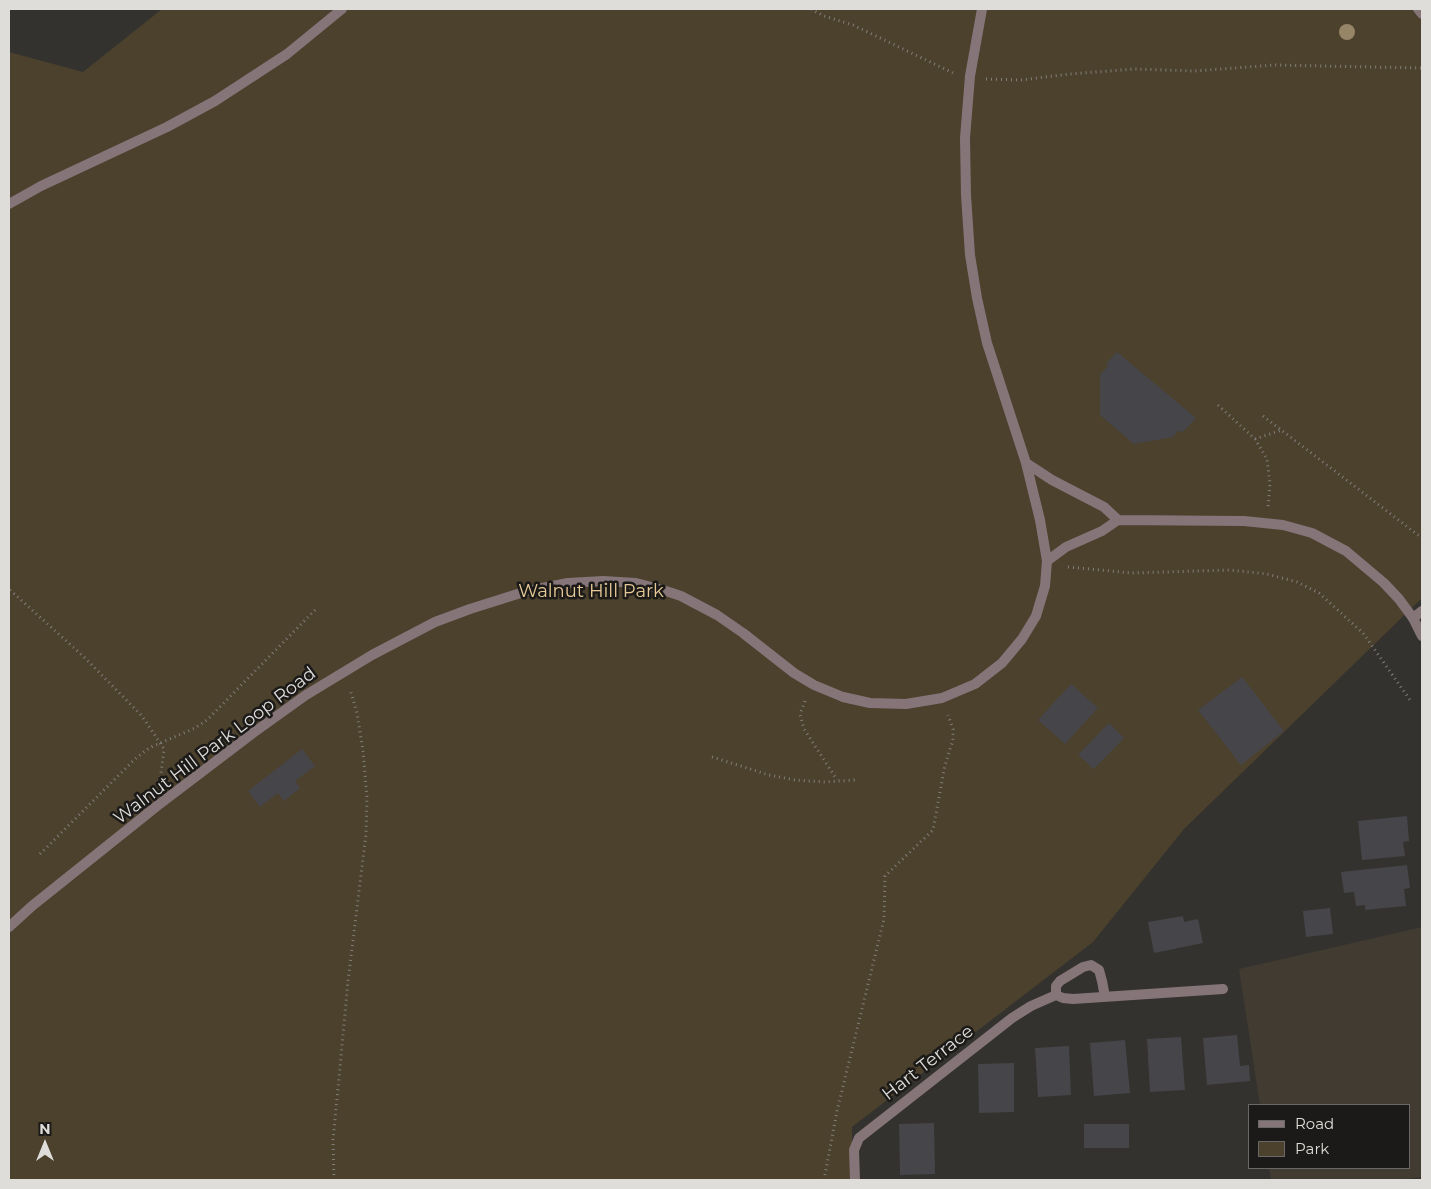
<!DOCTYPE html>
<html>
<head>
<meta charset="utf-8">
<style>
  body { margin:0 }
  #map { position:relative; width:1431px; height:1189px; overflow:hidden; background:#34322e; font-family:Montserrat,sans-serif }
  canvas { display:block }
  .frame { position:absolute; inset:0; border:10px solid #deddda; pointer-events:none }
  .legend { position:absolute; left:1248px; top:1104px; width:162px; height:65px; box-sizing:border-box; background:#1b1a18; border:1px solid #696866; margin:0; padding:6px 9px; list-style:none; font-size:15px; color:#deddda }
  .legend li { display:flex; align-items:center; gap:10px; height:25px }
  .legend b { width:25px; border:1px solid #696866 }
  .north { position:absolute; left:20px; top:1119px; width:50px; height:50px; -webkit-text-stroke:4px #1b1a18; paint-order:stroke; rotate:0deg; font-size:14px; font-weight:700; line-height:20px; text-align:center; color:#deddda }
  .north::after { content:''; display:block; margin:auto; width:18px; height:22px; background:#deddda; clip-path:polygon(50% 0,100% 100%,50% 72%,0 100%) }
</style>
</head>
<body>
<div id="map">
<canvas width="1431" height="1189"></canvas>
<div class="frame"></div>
<ul class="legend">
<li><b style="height:6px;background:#857579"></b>Road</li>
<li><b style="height:14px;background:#4b412d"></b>Park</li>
</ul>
<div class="north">N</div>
</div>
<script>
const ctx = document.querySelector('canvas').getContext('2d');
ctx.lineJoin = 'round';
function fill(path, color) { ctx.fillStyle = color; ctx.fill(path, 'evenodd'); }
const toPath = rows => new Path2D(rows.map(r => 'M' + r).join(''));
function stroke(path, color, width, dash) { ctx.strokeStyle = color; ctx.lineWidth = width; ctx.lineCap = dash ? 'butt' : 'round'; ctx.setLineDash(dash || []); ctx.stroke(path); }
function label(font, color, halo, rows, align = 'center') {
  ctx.font = font + ' Montserrat,sans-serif'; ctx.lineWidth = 5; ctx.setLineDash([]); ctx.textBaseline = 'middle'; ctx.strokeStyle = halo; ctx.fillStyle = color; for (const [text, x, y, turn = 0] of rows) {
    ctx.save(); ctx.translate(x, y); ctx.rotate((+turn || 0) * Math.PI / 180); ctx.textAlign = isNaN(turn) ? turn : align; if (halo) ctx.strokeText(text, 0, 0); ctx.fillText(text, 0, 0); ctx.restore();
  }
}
fill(toPath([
  [1422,927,1422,1177,1399,1180,1271,1180,1269,1168,1410,1168,1410,1105,1260,1105,1239,969]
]), '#413b32');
fill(toPath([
  [162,9,1422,9,1422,598,1184,829,1093,942,852,1127,852,1180,9,1180,9,52,83,72]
]), '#4b412d');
fill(toPath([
  [1117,352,1196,418,1183,432,1178,431,1173,437,1134,444,1100,415,1100,375,1108,366,1106,364],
  [1242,677,1284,731,1241,765,1198,710],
  [1071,684,1098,708,1065,744,1038,720],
  [1109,723,1124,738,1094,769,1078,755],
  [302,749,315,766,295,781,300,788,284,801,278,793,260,807,248,791],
  [1407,816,1409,841,1403,842,1405,856,1362,860,1358,821],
  [1407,865,1410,888,1404,889,1406,906,1365,910,1365,905,1356,906,1354,892,1344,893,1341,872],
  [1330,908,1333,934,1306,937,1303,911],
  [1183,916,1184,922,1198,919,1203,943,1154,953,1148,922],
  [1237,1035,1240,1066,1249,1065,1250,1081,1207,1085,1203,1038],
  [1181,1037,1185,1090,1150,1092,1147,1039],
  [1125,1040,1130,1093,1094,1096,1090,1043],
  [1069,1046,1071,1095,1038,1097,1035,1048],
  [1014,1063,1014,1112,979,1113,978,1064],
  [934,1123,935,1174,900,1175,899,1124],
  [1084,1124,1129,1124,1129,1148,1084,1148]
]), '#46454a');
stroke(toPath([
  [811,9,824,16,853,25,953,73],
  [986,79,1021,80,1070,74,1135,69,1194,71,1275,65,1422,68],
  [1218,405,1255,439,1267,459,1270,484,1268,508],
  [1263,416,1422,538],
  [1255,439,1282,430],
  [1068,567,1132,573,1230,570,1267,574,1297,582,1319,593,1363,633,1410,700],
  [10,590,84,657,142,716,164,749,160,781],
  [805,701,800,714,804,729,837,780],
  [712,757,769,775,795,780,825,782,855,780],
  [40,854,135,759,149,748,195,728,207,720,317,608],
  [334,1180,333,1140,339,1078,348,981,366,834,367,798,363,751,357,713,350,689],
  [824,1180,837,1111,884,919,885,876,933,830,945,765,953,740,953,729,948,715]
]), '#807f7b', 3, [1, 4]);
stroke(toPath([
  [9,204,41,186,167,127,215,101,287,54,342,9],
  [1026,463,1052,480,1104,507,1118,520],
  [1047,561,1066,547,1102,531,1118,520,1244,521,1283,525,1312,533,1346,551,1384,583,1399,599,1413,618],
  [9,927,32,906,157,806,253,733,306,695,372,655,435,622,470,609,527,591,568,583,603,581,636,583,663,590,681,596,717,615,743,633,794,673,814,685,843,697,870,703,906,704,942,698,975,684,1002,663,1022,639,1036,616,1045,586,1047,561,1040,520,1026,463,987,343,977,298,970,255,966,195,965,138,970,76,982,9]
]), '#857579', 10);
stroke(toPath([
  [1418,9,1422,14],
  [1422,611,1413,618,1422,636],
  [1056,995,1056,986,1060,981,1083,967,1091,965,1099,970,1102,981,1105,997],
  [855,1180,854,1150,859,1138,1012,1018,1031,1006,1056,995,1063,998,1073,999,1223,989]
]), '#857579', 10);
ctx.fillStyle = '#968567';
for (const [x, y] of [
  [1347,32]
]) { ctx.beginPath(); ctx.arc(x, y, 8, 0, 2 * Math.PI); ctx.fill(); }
label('18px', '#e6c996', '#1b1a18', [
  ["Walnut Hill Park",591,592]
]);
label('18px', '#deddda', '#1b1a18', [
  ["Walnut Hill Park Loop Road",215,746,-37],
  ["Hart Terrace",928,1063,-38]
]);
</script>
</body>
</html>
